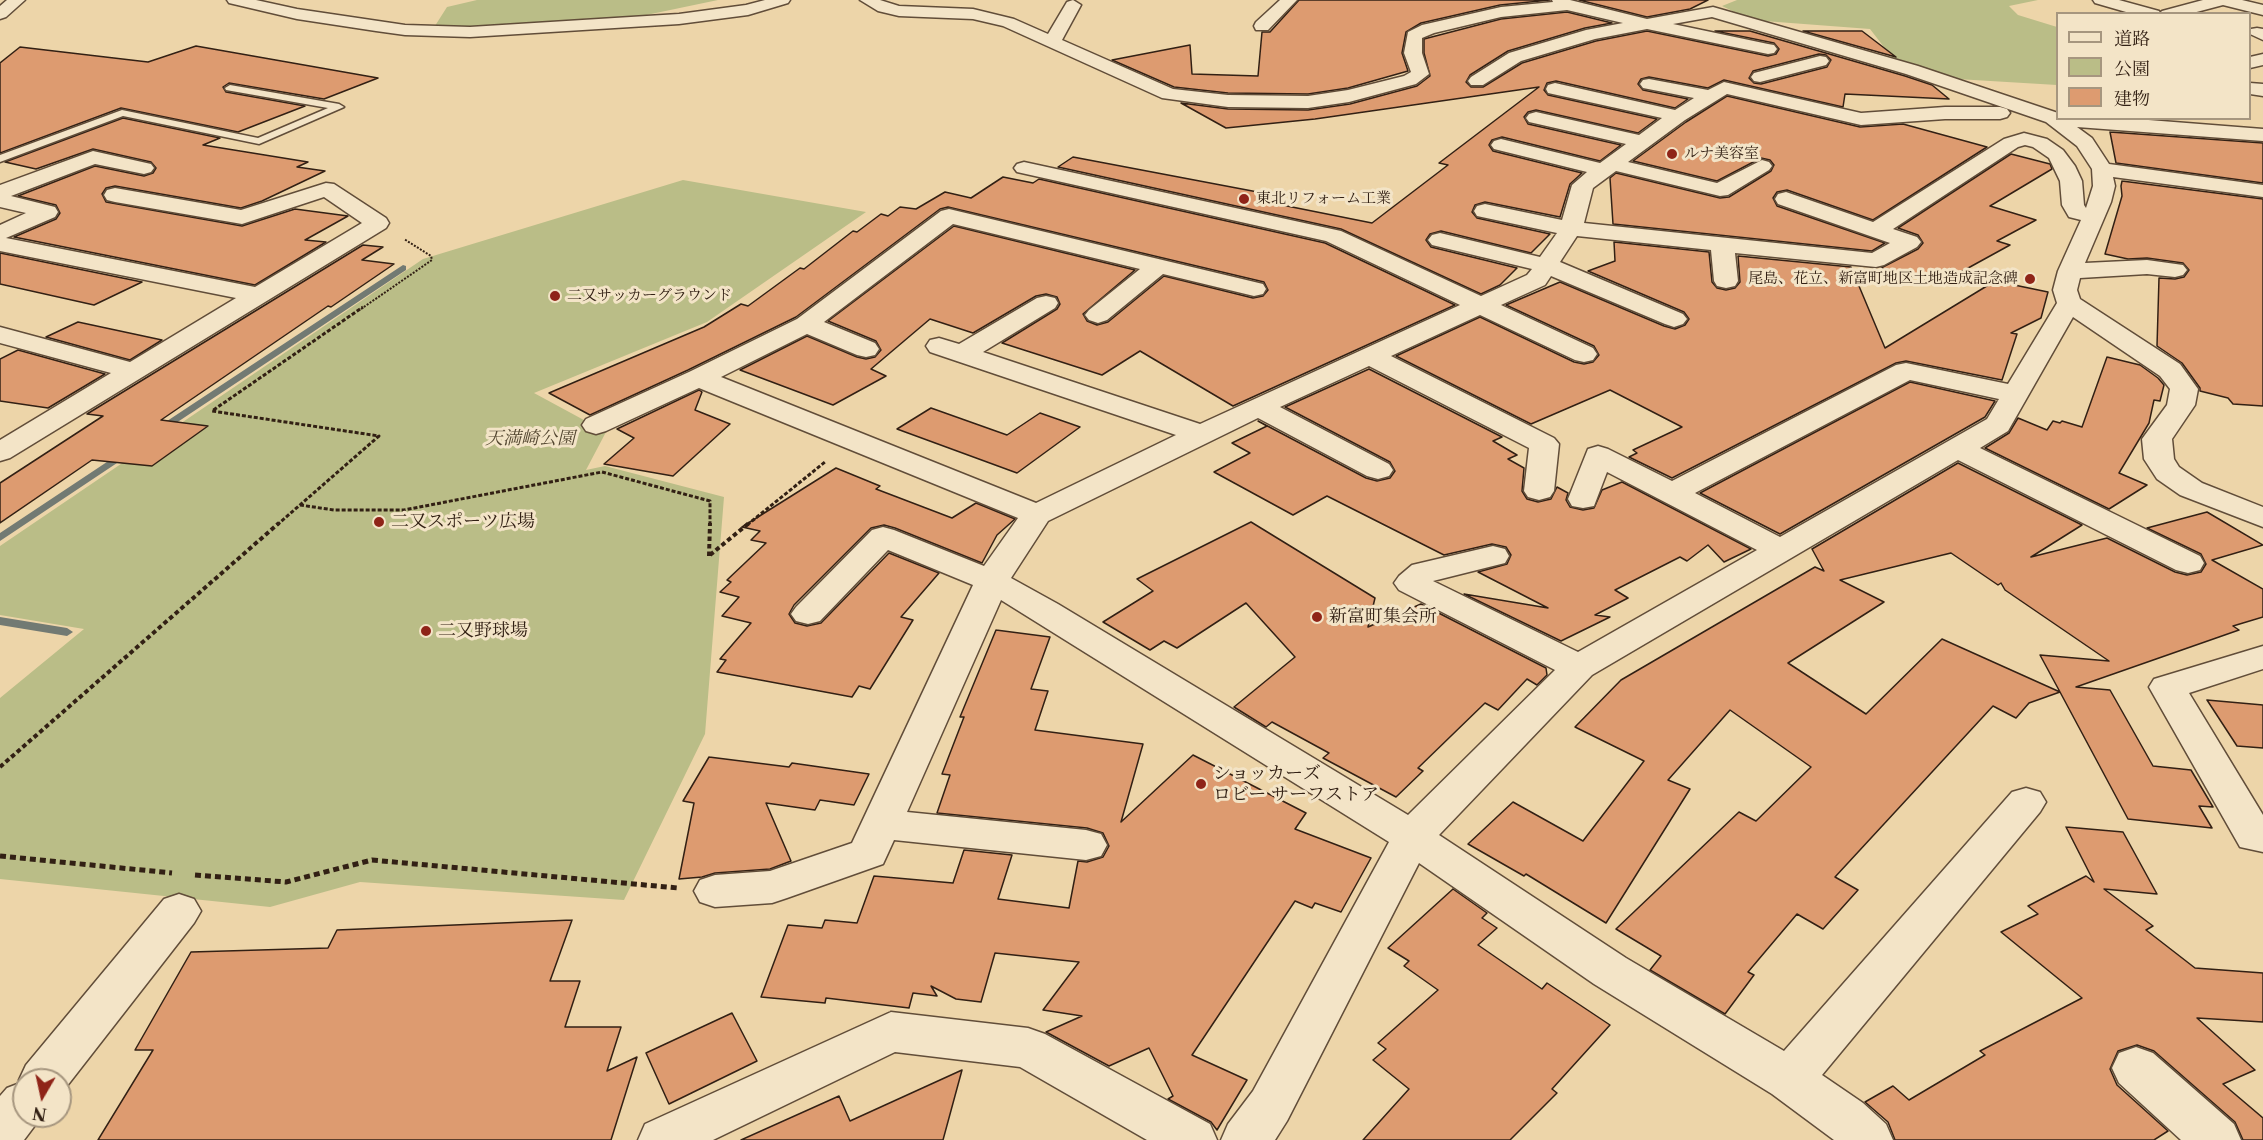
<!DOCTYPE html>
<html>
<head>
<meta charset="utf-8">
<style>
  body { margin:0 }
  #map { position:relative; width:2263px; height:1140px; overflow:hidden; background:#edd5a9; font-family:"Libre Caslon Text","Noto Serif JP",serif }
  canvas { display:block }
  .legend { position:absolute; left:2056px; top:12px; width:195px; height:108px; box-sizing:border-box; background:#f3e4c7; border:2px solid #a6967f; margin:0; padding:8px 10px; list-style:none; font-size:18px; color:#322014 }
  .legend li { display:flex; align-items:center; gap:12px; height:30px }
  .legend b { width:30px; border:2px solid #a6967f }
  .north { position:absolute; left:12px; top:1068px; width:60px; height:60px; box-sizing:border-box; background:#f3e4c7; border:2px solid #a6967f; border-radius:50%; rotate:189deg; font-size:16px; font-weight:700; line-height:24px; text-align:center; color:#322014 }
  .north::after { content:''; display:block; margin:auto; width:21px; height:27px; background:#8f2418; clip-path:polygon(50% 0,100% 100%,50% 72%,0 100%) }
</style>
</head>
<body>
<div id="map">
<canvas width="2263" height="1140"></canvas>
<ul class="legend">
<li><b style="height:8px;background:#f3e4c7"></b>道路</li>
<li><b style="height:16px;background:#babd87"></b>公園</li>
<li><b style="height:16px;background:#dd9b70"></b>建物</li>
</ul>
<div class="north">N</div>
</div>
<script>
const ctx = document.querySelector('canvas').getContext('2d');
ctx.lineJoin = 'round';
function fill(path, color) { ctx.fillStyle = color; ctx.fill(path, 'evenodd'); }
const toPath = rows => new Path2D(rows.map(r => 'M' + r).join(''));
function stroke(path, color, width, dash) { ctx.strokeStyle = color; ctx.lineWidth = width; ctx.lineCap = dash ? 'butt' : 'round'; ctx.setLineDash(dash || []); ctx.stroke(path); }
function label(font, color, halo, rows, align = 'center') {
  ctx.font = font + ' "Libre Caslon Text","Noto Serif JP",serif'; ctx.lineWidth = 6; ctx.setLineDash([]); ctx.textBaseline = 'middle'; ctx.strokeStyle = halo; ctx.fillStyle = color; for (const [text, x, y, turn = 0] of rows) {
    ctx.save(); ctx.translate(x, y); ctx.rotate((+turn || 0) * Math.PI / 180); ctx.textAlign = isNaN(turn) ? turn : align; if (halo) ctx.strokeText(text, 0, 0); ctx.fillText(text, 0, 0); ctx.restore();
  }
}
fill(toPath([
  [477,0,718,0,632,18,548,26,433,29,447,7],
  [1737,0,2038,0,2009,6,2018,15,2057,27,2057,85,1957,79,1894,60,1870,29,1751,20,1722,6],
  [683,180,866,212,707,322,534,393,606,432,586,470,605,466,724,497,705,734,624,900,360,882,270,907,0,879,0,698,84,629,0,615,0,546,423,259]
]), '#babd87');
fill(toPath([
  [403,265,406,266,406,270,164,431,156,431,155,429,403,265],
  [125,450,129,451,130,453,129,455,0,541,0,533,125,450],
  [0,617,67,628,73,632,67,636,0,625,0,617]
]), '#727a73');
const building = toPath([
  [1299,0,1550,0,1500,5,1421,23,1406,32,1402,53,1408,71,1348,88,1308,94,1228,93,1174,87,1112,60,1190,45,1192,74,1258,76,1262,32,1270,32,1299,0],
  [1579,0,1708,0,1690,9,1647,17,1579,0],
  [1567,12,1612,23,1585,28,1508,51,1470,75,1466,82,1471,87,1483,87,1522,63,1596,41,1647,31,1768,56,1776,54,1779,49,1774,43,1715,31,1750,31,1905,76,1932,85,1949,99,1845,94,1843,107,1724,80,1708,88,1649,77,1641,79,1638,84,1643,90,1688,99,1675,108,1556,81,1547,83,1544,90,1548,95,1657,119,1638,133,1536,110,1528,112,1524,117,1528,124,1621,145,1600,161,1502,137,1492,140,1489,145,1493,151,1582,173,1570,184,1560,217,1485,202,1475,205,1472,212,1477,218,1550,234,1531,253,1441,231,1430,234,1426,240,1431,247,1517,268,1500,285,1481,294,1341,229,1058,167,1073,157,1284,197,1277,204,1372,223,1448,165,1439,163,1539,87,1315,119,1226,128,1181,103,1228,109,1308,110,1350,104,1417,86,1430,76,1424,53,1424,39,1501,19,1567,12],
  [1819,54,1826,55,1831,60,1827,67,1761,84,1754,83,1749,78,1753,71,1819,54],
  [1803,31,1862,31,1896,57,1803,31],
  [196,46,378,78,324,99,229,83,223,87,226,92,305,106,238,132,121,108,0,153,0,63,20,47,148,62,196,46],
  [1727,96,1860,127,1903,124,1987,147,1873,220,1787,190,1777,192,1773,198,1777,206,1885,243,1872,251,1613,224,1610,178,1616,173,1720,198,1729,197,1771,171,1774,165,1770,160,1761,158,1717,181,1633,161,1686,122,1727,96],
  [123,118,220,138,203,145,308,162,297,167,325,171,262,201,241,208,115,186,106,188,102,194,106,202,242,226,295,209,348,216,305,240,326,242,255,285,14,237,56,219,60,213,56,205,18,196,95,166,144,176,153,173,156,168,151,162,93,149,36,169,5,162,123,118],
  [2110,132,2263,143,2263,183,2116,163,2110,132],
  [2011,154,2050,164,2052,169,1990,206,2036,220,1997,241,2010,245,1939,284,1881,268,1918,249,1923,243,1918,235,1898,228,2011,154],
  [1003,177,1033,183,1039,179,1325,243,1455,305,1233,406,1140,351,1102,375,1002,343,1057,309,1060,304,1057,297,1046,294,1036,296,973,333,930,319,871,369,886,376,833,405,740,370,807,336,857,357,866,359,875,357,881,350,876,341,828,321,954,226,1135,270,1083,314,1087,321,1097,325,1108,322,1164,276,1253,298,1263,296,1268,290,1264,282,948,207,940,209,796,317,688,370,590,415,549,393,704,327,741,304,748,306,800,268,804,269,853,231,857,232,881,214,888,216,900,207,916,209,945,192,971,198,1003,177],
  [2122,181,2263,199,2263,406,2233,404,2228,398,2200,391,2200,388,2182,363,2157,346,2159,278,2175,279,2184,277,2189,270,2183,263,2147,258,2128,259,2105,254,2122,196,2121,186,2122,181],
  [1614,242,1709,252,1712,282,1717,288,1726,290,1735,288,1740,282,1738,256,1851,267,1885,348,1995,281,2048,292,2041,318,2011,333,2017,334,2002,380,1906,361,1896,363,1672,478,1629,457,1637,453,1633,450,1682,427,1610,390,1531,424,1396,356,1480,317,1574,362,1584,364,1593,362,1599,355,1594,346,1506,305,1560,282,1664,326,1675,329,1685,325,1689,319,1684,312,1588,271,1615,261,1614,242],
  [363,245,383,247,362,260,394,264,331,307,328,306,161,420,208,426,152,466,92,460,0,523,0,483,103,416,87,414,363,245],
  [0,253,142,282,94,305,0,284,0,253],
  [78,322,162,340,130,360,46,337,78,322],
  [18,350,105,374,48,408,0,401,0,359,18,350],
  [2107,357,2140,365,2158,378,2164,385,2160,401,2154,400,2149,423,2119,473,2147,485,2109,509,1985,448,2009,433,2018,418,2047,430,2053,421,2060,423,2062,421,2082,427,2107,357],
  [1369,369,1502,437,1493,441,1517,455,1508,459,1524,468,1522,491,1527,499,1538,502,1551,499,1557,487,1568,493,1566,500,1570,507,1583,510,1594,508,1602,490,1622,482,1751,549,1724,562,1708,545,1687,561,1680,557,1615,590,1628,598,1595,615,1610,617,1561,641,1464,594,1548,608,1478,572,1507,564,1511,555,1506,547,1492,544,1444,555,1327,496,1293,515,1214,472,1250,453,1232,443,1267,426,1258,421,1366,478,1377,481,1390,478,1395,471,1390,462,1285,407,1369,369],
  [1910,382,1995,401,1985,417,1780,534,1700,493,1910,382],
  [699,390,702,392,695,410,730,424,673,476,604,464,634,438,617,429,699,390],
  [931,408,1007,435,1040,413,1080,427,1017,473,897,429,931,408],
  [1958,463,2082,525,2031,557,2107,538,2175,572,2187,575,2201,572,2206,564,2201,554,2147,528,2207,512,2263,545,2212,560,2263,589,2263,617,2233,626,2239,630,2076,687,2110,690,2153,766,2191,770,2213,807,2199,806,2212,828,2128,819,2060,692,2029,703,2016,718,1993,706,1835,877,1858,890,1823,929,1797,914,1748,972,1754,975,1725,1014,1650,970,1661,956,1616,929,1739,812,1756,821,1811,767,1730,710,1668,780,1690,789,1606,923,1526,874,1524,876,1468,844,1513,802,1583,841,1644,761,1575,727,1621,680,1815,567,1824,571,1812,549,1958,463],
  [1951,553,1998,585,2001,583,2005,590,2109,661,2040,655,2060,692,1942,639,1866,714,1788,663,1884,602,1840,580,1951,553],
  [836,468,880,486,876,489,952,518,976,503,1015,519,997,535,982,563,895,528,884,525,871,528,794,605,789,614,795,623,807,626,821,623,889,553,939,573,901,617,913,620,870,689,859,686,852,697,717,672,726,660,720,659,751,623,722,616,739,597,720,592,731,582,727,580,766,543,751,540,760,531,742,527,836,468],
  [1251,522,1375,598,1368,627,1421,604,1546,668,1547,675,1537,685,1527,679,1498,710,1485,703,1418,768,1423,771,1396,797,1323,758,1329,753,1272,722,1266,727,1234,707,1295,657,1246,603,1177,648,1164,641,1150,650,1103,622,1153,591,1137,579,1251,522],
  [996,630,1050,637,1031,689,1048,691,1035,730,1143,744,1121,822,1193,755,1306,813,1295,829,1371,858,1341,912,1315,903,1312,908,1295,901,1192,1055,1247,1080,1217,1130,1211,1122,1168,1099,1173,1096,1149,1048,1109,1066,1046,1032,1082,1016,1043,1010,1079,962,995,953,981,1002,956,999,931,986,937,996,913,993,909,1008,826,998,825,1003,761,997,788,925,822,928,825,920,857,923,874,876,953,883,964,850,1012,855,998,899,1069,908,1078,861,1087,862,1103,857,1109,846,1103,833,1087,828,937,813,950,775,942,774,964,717,960,717,996,630],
  [2207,700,2263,705,2263,748,2237,746,2207,700],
  [709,757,789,767,792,763,869,774,854,805,820,800,815,810,766,803,791,861,770,869,715,873,702,877,679,879,694,803,683,801,709,757],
  [2066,827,2123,832,2157,894,2104,889,2153,926,2146,930,2195,968,2263,973,2263,1022,2197,1018,2255,1070,2223,1084,2263,1118,2263,1140,2243,1140,2235,1122,2154,1051,2137,1045,2118,1051,2110,1069,2117,1085,2168,1131,2154,1140,1895,1140,1888,1122,1865,1102,1893,1086,1909,1100,1985,1055,1980,1051,2082,998,2001,932,2038,914,2028,906,2086,876,2094,882,2066,827],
  [1453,889,1487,913,1482,918,1497,928,1478,945,1542,989,1547,983,1610,1025,1552,1089,1557,1093,1510,1140,1363,1140,1409,1089,1373,1060,1386,1049,1378,1043,1438,990,1404,966,1409,961,1388,948,1453,889],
  [572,920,550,981,580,981,565,1027,621,1027,607,1071,637,1057,611,1140,98,1140,153,1050,135,1050,191,952,328,948,337,930,572,920],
  [732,1013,757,1061,669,1104,646,1053,732,1013],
  [962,1070,943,1140,741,1140,839,1096,850,1121,962,1070]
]);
fill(building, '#dd9b70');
stroke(building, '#322014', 1.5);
const lane = toPath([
  [230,85,339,104,344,107,259,144,123,116,0,162,0,155,122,110,258,138,328,108,226,90,225,88,230,85]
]);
const street = toPath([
  [7,0,25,0,6,17,0,19,0,6,7,0],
  [227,0,256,0,297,9,405,25,470,27,679,14,746,5,765,0,790,0,788,3,748,15,679,24,470,37,405,35,376,31,297,19,229,3,227,0],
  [860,0,880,0,899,6,973,9,1014,19,1048,34,1067,2,1073,0,1081,5,1062,40,1173,89,1228,95,1308,96,1348,90,1404,76,1411,72,1404,53,1408,32,1422,25,1501,7,1553,2,1552,0,1570,0,1647,19,1713,7,1918,66,2058,113,2058,118,2123,118,2263,129,2263,141,2077,127,2092,138,2109,164,2263,185,2263,197,2113,177,2115,186,2111,202,2085,263,2147,260,2183,265,2187,270,2183,275,2175,277,2147,274,2080,278,2077,290,2080,299,2180,364,2198,389,2195,405,2172,439,2174,459,2179,467,2202,483,2263,507,2263,527,2180,495,2157,479,2144,459,2142,439,2167,405,2170,389,2160,376,2073,317,2008,431,1980,448,2200,556,2204,563,2200,570,2188,573,2176,570,1958,460,1592,675,1439,835,1626,958,1784,1051,2012,792,2026,788,2040,792,2046,802,2040,812,1822,1075,1863,1103,1886,1124,1893,1140,1834,1140,1772,1094,1594,984,1419,863,1287,1121,1275,1140,1221,1140,1228,1124,1253,1091,1389,842,1001,600,907,812,1086,830,1101,834,1107,845,1101,856,1086,860,894,840,883,864,787,898,772,903,715,907,700,902,694,891,700,880,715,875,770,871,852,843,973,585,888,550,820,621,808,624,796,621,791,614,796,607,872,530,883,527,894,530,984,566,1018,518,699,388,606,431,596,434,586,431,582,425,586,419,689,372,797,319,941,211,949,209,1263,284,1266,289,1263,294,1254,296,1163,274,1107,320,1098,323,1089,320,1085,315,1089,310,1140,269,953,224,824,322,875,343,879,349,875,355,866,357,857,355,807,334,721,377,1036,503,1176,435,930,352,926,346,930,340,939,338,959,344,1037,298,1046,296,1055,298,1058,303,1055,308,983,352,1200,424,1460,305,1326,241,1017,172,1014,168,1017,164,1024,162,1341,231,1481,296,1527,275,1532,269,1432,245,1428,240,1432,235,1440,233,1540,257,1557,233,1477,216,1474,211,1477,206,1485,204,1562,220,1572,185,1587,172,1494,149,1491,145,1494,141,1501,139,1600,163,1626,144,1529,122,1526,118,1529,114,1536,112,1639,135,1662,118,1548,93,1546,89,1548,85,1555,83,1675,110,1694,98,1643,88,1640,84,1643,80,1649,79,1708,90,1724,82,1861,113,1945,107,2000,107,2007,109,2010,113,2007,117,2000,119,1945,119,1861,125,1727,94,1685,120,1628,162,1717,183,1762,160,1769,162,1772,166,1769,170,1728,195,1720,196,1616,171,1593,188,1584,223,1872,253,1890,243,1778,204,1775,199,1778,194,1786,192,1873,222,2004,139,2024,133,2047,139,2063,150,2075,166,2082,181,2084,205,2086,208,2093,186,2092,169,2077,146,2046,122,1906,74,1712,17,1673,24,1768,44,1774,45,1777,49,1774,53,1768,54,1647,29,1595,39,1521,61,1483,85,1471,85,1468,81,1471,77,1509,53,1586,30,1623,23,1567,10,1501,17,1434,33,1422,38,1422,53,1429,74,1416,84,1349,102,1308,108,1228,107,1162,98,1003,26,973,19,899,16,878,11,860,0],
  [2025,145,2033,147,2049,158,2060,181,2062,205,2069,217,2081,220,2058,271,2053,290,2057,303,2008,384,1906,363,1896,365,1672,481,1608,449,1598,446,1588,449,1568,499,1572,506,1583,508,1594,506,1607,472,1757,550,1578,652,1433,581,1505,563,1509,556,1505,549,1493,546,1412,565,1399,576,1394,583,1399,590,1555,670,1408,815,1058,604,1011,578,1048,521,1258,418,1367,476,1378,479,1389,476,1393,470,1389,464,1280,407,1369,366,1529,448,1524,491,1528,497,1539,500,1550,497,1554,491,1559,444,1554,438,1391,356,1480,315,1575,360,1584,362,1593,360,1597,354,1593,348,1501,305,1545,285,1551,276,1665,324,1674,327,1683,324,1687,319,1683,314,1560,262,1577,236,1711,250,1714,281,1717,286,1726,288,1735,286,1738,281,1735,253,1876,267,1884,265,1917,247,1921,242,1917,237,1893,229,2018,147,2025,145],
  [1910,380,1999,399,1987,419,1780,537,1695,493,1910,380],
  [1280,0,1297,0,1268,30,1256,30,1254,26,1256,22,1280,0],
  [2093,0,2119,0,2159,11,2160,13,2162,11,2203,0,2242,0,2263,5,2263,15,2223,5,2189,14,2133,14,2095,3,2093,0],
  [2257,28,2263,29,2263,40,2250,34,2251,29,2257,28],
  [2263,54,2263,65,2250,68,2250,57,2263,54],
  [1820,56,1826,57,1829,61,1826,65,1760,82,1754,81,1751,77,1754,73,1820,56],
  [2250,83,2263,84,2263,96,2250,94,2250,83],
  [93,151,151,164,154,168,151,172,144,174,95,164,11,196,55,207,58,212,55,217,6,238,255,287,362,223,324,197,242,224,115,202,107,200,104,195,107,190,115,188,241,210,326,183,334,184,386,218,389,223,386,228,10,458,0,461,0,440,111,373,0,343,0,327,130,362,236,298,0,251,0,225,26,213,0,207,0,185,93,151],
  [2263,646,2263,669,2189,693,2263,815,2263,852,2240,847,2149,687,2154,679,2263,646],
  [179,894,194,899,201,911,194,923,60,1095,60,1080,24,1080,24,1116,42,1116,24,1140,0,1140,0,1096,7,1088,20,1083,19,1080,26,1065,164,899,179,894],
  [891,1012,1028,1028,1045,1034,1210,1124,1217,1140,1147,1140,1020,1067,895,1052,713,1140,638,1140,645,1124,891,1012],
  [2136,1047,2153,1053,2234,1124,2241,1140,2181,1140,2119,1083,2112,1068,2119,1053,2136,1047]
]);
stroke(lane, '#614d39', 3);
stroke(street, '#614d39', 3);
stroke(toPath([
  [361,309,432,260,431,256,404,239]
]), '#322014', 2, [2, 1.5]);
stroke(toPath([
  [300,505,334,510,404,510,602,472,710,501,710,525],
  [277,525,379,436,212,411,363,307],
  [747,525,825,462]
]), '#322014', 3, [4, 2]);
stroke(toPath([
  [710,555,749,523],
  [709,556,710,523],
  [0,767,279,523]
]), '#322014', 4, [4.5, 3]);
stroke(toPath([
  [0,856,172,873],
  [195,875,286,882,372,860,678,888]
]), '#322014', 5, [6, 4]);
fill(lane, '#f3e4c7');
fill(street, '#f3e4c7');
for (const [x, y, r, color] of [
  [1672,154,6,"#8f2418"],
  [1244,199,6,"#8f2418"],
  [2030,279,6,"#8f2418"],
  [555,296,6,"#8f2418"],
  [379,522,6,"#8f2418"],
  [1317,617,6,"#8f2418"],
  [426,631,6,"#8f2418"],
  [1201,784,6,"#8f2418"]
]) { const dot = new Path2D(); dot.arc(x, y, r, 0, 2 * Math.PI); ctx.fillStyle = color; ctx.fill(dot); stroke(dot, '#f3e4c7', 2); }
label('15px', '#322014', '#f3e4c7', [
  ["ルナ美容室",1684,154],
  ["東北リフォーム工業",1256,199],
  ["尾島、花立、新富町地区土地造成記念碑",2018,279,"right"],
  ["二又サッカーグラウンド",567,296]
], 'left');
label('italic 18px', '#544731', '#f3e4c7', [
  ["天満崎公園",530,439]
]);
label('18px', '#322014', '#f3e4c7', [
  ["二又スポーツ広場",391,522],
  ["新富町集会所",1329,617],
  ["二又野球場",438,631],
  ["ショッカーズ",1213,774],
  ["ロビー サーフストア",1213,795]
], 'left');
</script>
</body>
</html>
